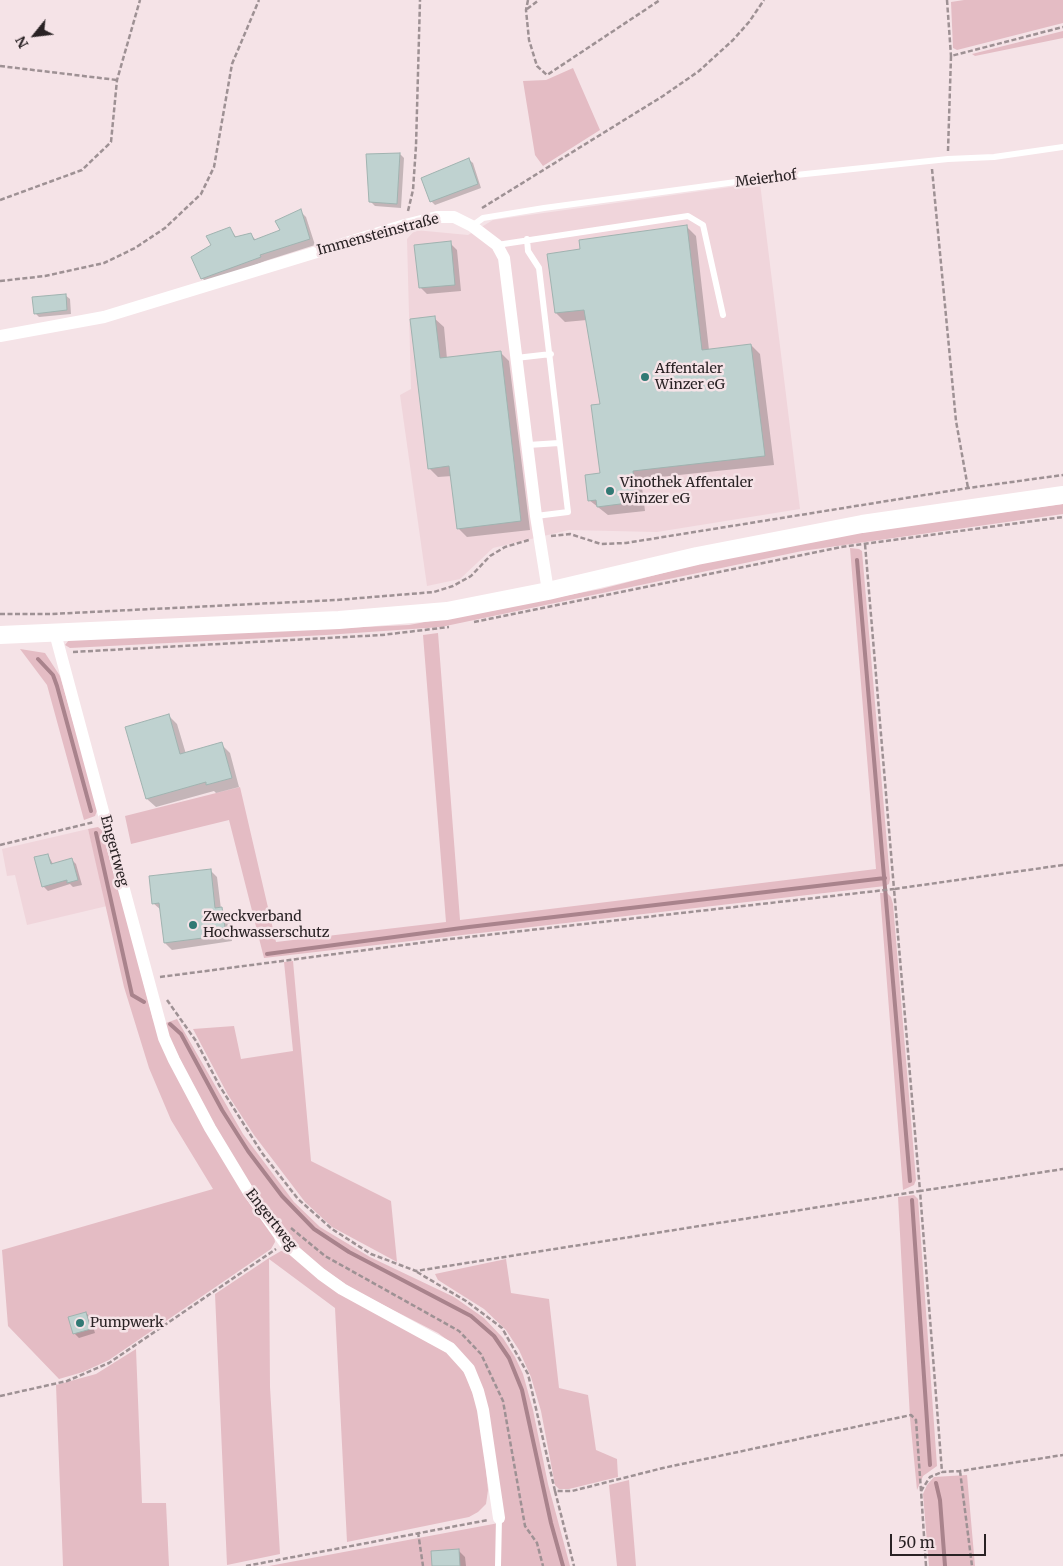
<!DOCTYPE html>
<html>
<head>
<meta charset="utf-8">
<style>
  body { margin:0 }
  #map { position:relative; width:1063px; height:1566px; overflow:hidden; background:#f5e3e7; font-family:Merriweather,serif }
  canvas { display:block }
  .north { position:absolute; left:10px; top:10px; width:50px; height:50px; -webkit-text-stroke:4px #f5e3e7; paint-order:stroke; rotate:241deg; font-size:14px; font-weight:700; line-height:20px; text-align:center; color:#292224 }
  .north::after { content:''; display:block; margin:auto; width:18px; height:22px; background:#292224; clip-path:polygon(50% 0,100% 100%,50% 72%,0 100%) }
  .scale { position:absolute; left:890px; top:1534px; width:96px; height:22px; box-sizing:border-box; border:2px solid #292224; border-top:0; padding-left:6px; font-size:15px; line-height:18px; white-space:nowrap; color:#292224; -webkit-text-stroke:4px #f5e3e7; paint-order:stroke }
</style>
</head>
<body>
<div id="map">
<canvas width="1063" height="1566"></canvas>
<div class="north">N</div>
<div class="scale">50 m</div>
</div>
<script>
const ctx = document.querySelector('canvas').getContext('2d');
ctx.lineJoin = 'round';
function fill(path, color) { ctx.fillStyle = color; ctx.fill(path, 'evenodd'); }
const toPath = rows => new Path2D(rows.map(r => 'M' + r).join(''));
function stroke(path, color, width, dash) { ctx.strokeStyle = color; ctx.lineWidth = width; ctx.lineCap = dash ? 'butt' : 'round'; ctx.setLineDash(dash || []); ctx.stroke(path); }
function label(font, color, halo, rows, align = 'center') {
  ctx.font = font + ' Merriweather,serif'; ctx.lineWidth = 5; ctx.setLineDash([]); ctx.textBaseline = 'middle'; ctx.strokeStyle = halo; ctx.fillStyle = color; for (const [text, x, y, turn = 0] of rows) {
    ctx.save(); ctx.translate(x, y); ctx.rotate((+turn || 0) * Math.PI / 180); ctx.textAlign = isNaN(turn) ? turn : align; if (halo) ctx.strokeText(text, 0, 0); ctx.fillText(text, 0, 0); ctx.restore();
  }
}
fill(toPath([
  [760,183,800,509,657,532,569,530,493,548,460,579,427,586,400,395,411,389,407,239,415,230,468,235,493,220],
  [88,829,107,906,27,925,15,875,7,876,2,849]
]), '#f0d5db');
fill(toPath([
  [964,0,1063,0,1063,23,957,50,953,48,951,2],
  [1063,31,1063,38,975,56,972,54],
  [573,68,600,130,543,166,535,155,523,81,546,80],
  [1063,504,1063,514,802,551,441,627,326,635,70,648,65,645,69,640,409,625,601,589,718,559,886,528],
  [850,548,859,549,862,551,890,879,889,884,885,886,264,958,229,820,131,844,125,816,240,787,276,942,446,922,423,635,438,633,460,920,876,869],
  [20,649,45,653,60,676,98,808,95,816,84,820,47,685],
  [98,827,104,832,153,1019,274,1236,275,1242,271,1249,109,1360,83,1372,59,1379,8,1326,2,1250,213,1189,171,1120,149,1068,124,987,88,829],
  [880,893,887,893,891,897,893,904,916,1180,914,1185,903,1190],
  [293,961,311,1161,391,1201,397,1262,332,1227,305,1202,254,1135,228,1095,193,1029,234,1026,241,1059,293,1051,284,962],
  [177,1019,243,1134,294,1202,320,1227,370,1257,454,1297,484,1318,503,1338,515,1357,523,1374,533,1410,548,1484,570,1566,269,1566,504,1522,486,1402,454,1345,438,1333,352,1289,307,1257,279,1228,211,1124,163,1024],
  [914,1195,918,1199,937,1466,923,1476,917,1490,910,1418,898,1197],
  [281,1251,290,1252,445,1349,460,1366,468,1380,481,1418,488,1490,486,1504,478,1512,469,1517,347,1542,335,1308,269,1259,270,1387,280,1554,227,1565,215,1294,269,1258],
  [506,1259,511,1293,549,1299,559,1388,588,1395,596,1450,617,1459,618,1477,569,1489,559,1489,555,1485,541,1411,531,1377,519,1350,506,1330,484,1309,438,1280,435,1274],
  [136,1349,142,1503,166,1503,169,1566,63,1566,56,1385,96,1374],
  [967,1475,975,1566,929,1566,923,1494,927,1485,934,1477],
  [629,1480,636,1566,617,1566,609,1485]
]), '#e4bcc4');
fill(toPath([
  [400,154,404,158,401,208,375,206,370,201],
  [468,159,473,163,481,188,435,205,431,201],
  [300,211,306,217,315,245,265,261,208,284,202,278,213,245,229,228,237,238,250,234,256,240,282,231],
  [687,227,696,236,709,350,751,345,760,354,774,465,641,479,645,511,608,515,589,500,601,474,601,405,587,320,565,322,556,313,582,250],
  [450,243,457,250,461,291,427,294,420,287],
  [65,295,70,299,71,314,39,317,35,313],
  [434,318,444,327,447,359,500,352,509,361,530,530,467,537,458,528,452,476,438,477,429,468],
  [168,715,177,724,186,754,221,744,230,753,239,787,216,793,214,791,156,807,147,799],
  [48,855,53,864,72,860,76,864,82,885,73,887,70,884,48,891,43,886],
  [211,871,217,877,221,909,229,915,232,941,172,950,165,943,161,910,153,903],
  [86,1313,90,1317,95,1333,79,1338,74,1333],
  [458,1550,465,1557,466,1566,434,1566]
]), '#0003');
stroke(toPath([
  [857,560,910,1181],
  [38,659,53,675,57,686,91,811],
  [96,833,132,995,144,1002],
  [267,954,469,927,885,878],
  [170,1024,181,1034,222,1110,248,1151,282,1196,314,1229,349,1252,471,1316,494,1336,509,1358,522,1390,551,1523,563,1566],
  [912,1200,930,1465],
  [936,1483,940,1500,945,1566]
]), '#a9838c', 4);
const building = toPath([
  [400,153,397,204,369,202,366,154,400,153],
  [469,158,478,184,430,202,421,178,469,158],
  [301,209,310,239,260,255,261,257,201,279,191,257,211,245,206,236,230,227,235,237,251,233,254,240,280,230,275,221,301,209],
  [687,225,702,350,751,344,765,456,633,471,636,502,597,507,596,500,588,501,585,475,600,473,591,405,600,404,584,310,555,313,547,254,580,249,579,240,687,225],
  [451,241,455,285,419,288,414,245,451,241],
  [66,294,67,310,34,314,32,297,66,294],
  [435,316,440,358,501,351,521,521,457,529,449,466,428,469,410,319,435,316],
  [169,714,180,754,222,742,232,778,206,785,206,782,146,799,125,727,169,714],
  [48,854,51,864,72,858,78,880,67,883,67,880,42,887,34,857,48,854],
  [211,869,215,908,222,907,226,935,164,943,159,903,152,904,149,876,211,869],
  [86,1312,91,1329,73,1334,68,1317,86,1312],
  [459,1549,460,1566,432,1566,431,1551,459,1549]
]);
fill(building, '#bfd2d0');
stroke(building, '#a0b3b0', 1);
stroke(toPath([
  [528,0,526,10,529,40,537,66,547,75,660,0],
  [947,0,951,56],
  [527,9,539,0],
  [0,66,117,80],
  [948,151,951,56,1063,27],
  [932,169,956,421,968,488],
  [0,200,82,170,111,142,117,80,140,0],
  [482,208,663,96,699,71,733,40,749,22,764,0],
  [408,211,413,190,416,146,420,0],
  [0,281,45,276,104,263,135,248,165,228,201,194,214,167,232,64,259,0],
  [551,536,570,534,601,544,626,543,968,488,1063,475],
  [0,614,50,614,336,600,434,592,453,586,471,576,490,556,505,547,529,540],
  [474,622,841,547,1063,517],
  [73,652,382,635,449,627],
  [0,845,94,822],
  [1063,865,894,889,920,1191,1063,1169],
  [160,977,442,940,894,889,865,544],
  [167,1000,196,1041,219,1085,262,1153,298,1199,332,1229,371,1254,416,1271,920,1191,942,1472,960,1471,1063,1455],
  [291,1228,325,1256,459,1331,481,1354,503,1401,525,1526,537,1543,543,1566],
  [417,1272,466,1301,502,1328,528,1374,555,1491,572,1491,663,1468,911,1415,916,1420,921,1491],
  [0,1396,67,1381,109,1363,276,1249],
  [960,1471,972,1566],
  [555,1491,574,1566],
  [418,1532,423,1566],
  [246,1566,488,1520],
  [926,1566,921,1491,930,1477,942,1472]
]), '#9e9194', 2.5, [5, 2.5]);
stroke(toPath([
  [472,226,483,218,544,208,758,179,948,159,994,157,1063,147],
  [527,239,528,251,539,268,568,512,536,516],
  [497,245,688,216,703,225,723,315],
  [516,358,551,354],
  [528,445,559,443],
  [498,1566,499,1518]
]), '#fff', 6);
stroke(toPath([
  [0,336,104,317,405,225,437,217,454,217,472,226,497,245,504,258,536,516,548,591],
  [55,633,164,1038,174,1060,210,1128,248,1191,285,1243,321,1274,342,1289,450,1348,469,1369,478,1391,483,1410,499,1518]
]), '#fff', 12);
stroke(toPath([
  [0,635,339,620,447,611,548,591,697,556,862,524,1063,495]
]), '#fff', 18);
for (const [x, y, r, color] of [
  [645,377,5,"#317974"],
  [610,491,5,"#317974"],
  [193,925,5,"#317974"],
  [80,1323,5,"#317974"]
]) { const dot = new Path2D(); dot.arc(x, y, r, 0, 2 * Math.PI); ctx.fillStyle = color; ctx.fill(dot); stroke(dot, '#f5e3e7', 2); }
label('14px', '#292224', '#f5e3e7', [
  ["Meierhof",766,179,-7],
  ["Immensteinstraße",378,235,-15],
  ["Engertweg",114,851,75],
  ["Engertweg",271,1220,52]
]);
label('14px', '#292224', '#f5e3e7', [
  ["Affentaler",655,369],
  ["Winzer eG",655,385],
  ["Vinothek Affentaler",620,483],
  ["Winzer eG",620,499],
  ["Zweckverband",203,917],
  ["Hochwasserschutz",203,933],
  ["Pumpwerk",90,1323]
], 'left');
</script>
</body>
</html>
